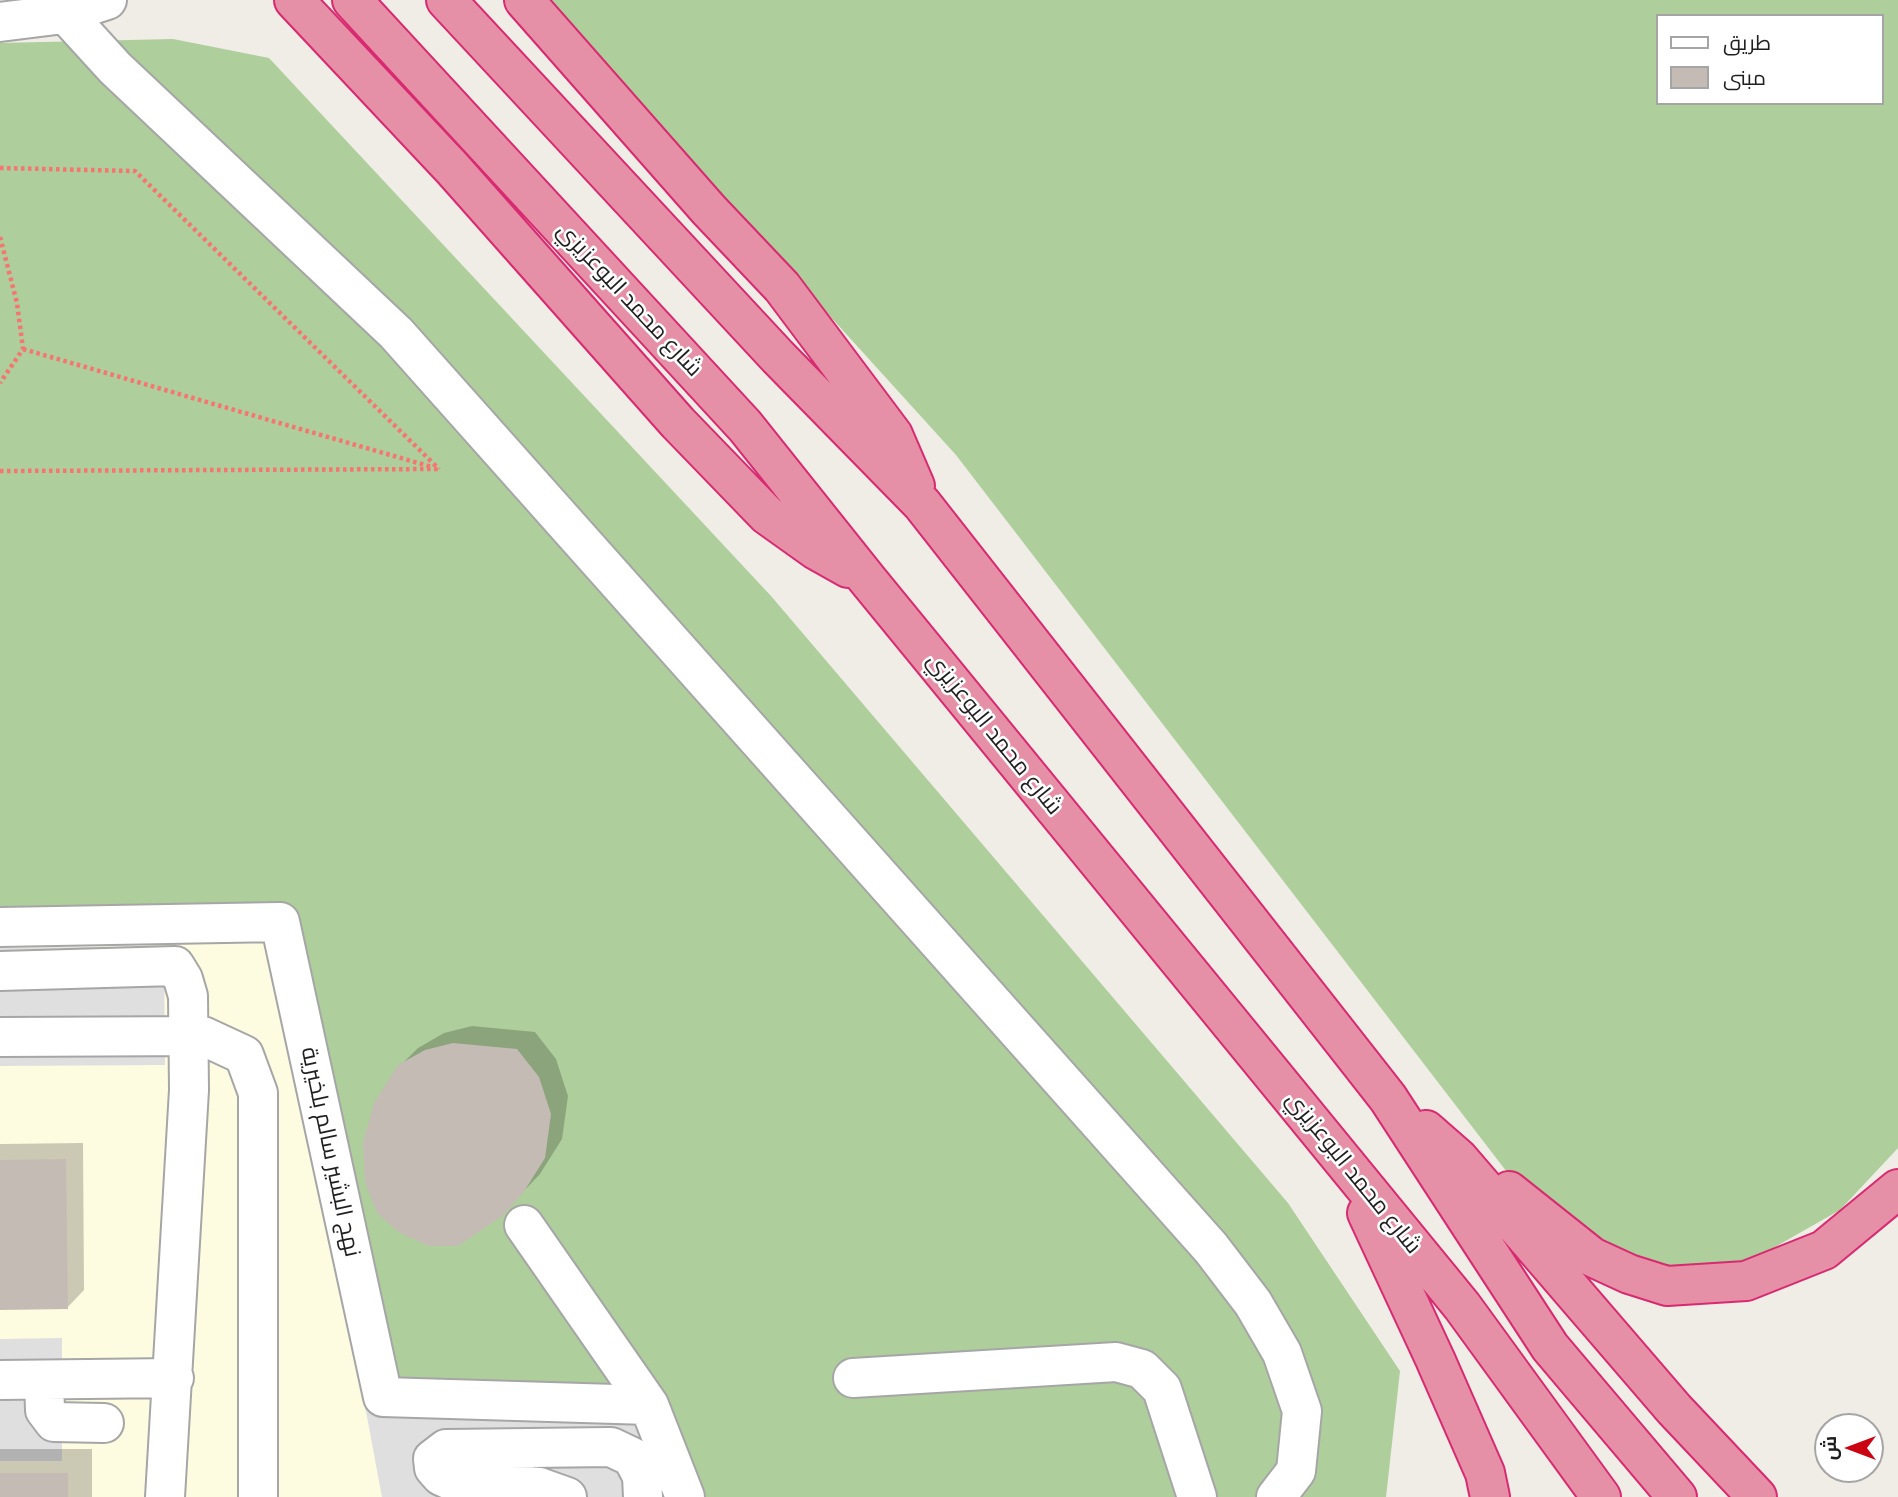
<!DOCTYPE html>
<html>
<head>
<meta charset="utf-8">
<style>
  body { margin:0 }
  #map { position:relative; width:1898px; height:1497px; overflow:hidden; background:#f0ece6; font-family:"Fira Sans Condensed",Cairo,sans-serif }
  canvas { display:block }
  .legend { position:absolute; left:1656px; top:14px; width:228px; height:91px; box-sizing:border-box; background:#fff; border:2px solid #a5a5a5; margin:0; padding:9px 12px; list-style:none; font-size:21px; color:#1f1f1f }
  .legend li { display:flex; align-items:center; gap:14px; height:35px }
  .legend b { width:35px; border:2px solid #a5a5a5 }
  .north { position:absolute; left:1814px; top:1413px; width:70px; height:70px; box-sizing:border-box; background:#fff; border:2px solid #a5a5a5; border-radius:50%; rotate:270deg; font-size:19px; font-weight:700; line-height:28px; text-align:center; color:#1f1f1f }
  .north::after { content:''; display:block; margin:auto; width:24px; height:32px; background:#cb0412; clip-path:polygon(50% 0,100% 100%,50% 72%,0 100%) }
</style>
</head>
<body>
<div id="map">
<canvas width="1898" height="1497"></canvas>
<ul class="legend">
<li><b style="height:9px;background:#fff"></b>طريق</li>
<li><b style="height:19px;background:#c5bbb5"></b>مبنى</li>
</ul>
<div class="north">ش</div>
</div>
<script>
const ctx = document.querySelector('canvas').getContext('2d');
ctx.lineJoin = 'round';
function fill(path, color) { ctx.fillStyle = color; ctx.fill(path, 'evenodd'); }
const toPath = rows => new Path2D(rows.map(r => 'M' + r).join(''));
function stroke(path, color, width, dash) { ctx.strokeStyle = color; ctx.lineWidth = width; ctx.lineCap = dash ? 'butt' : 'round'; ctx.setLineDash(dash || []); ctx.stroke(path); }
function label(font, color, halo, rows, align = 'center') {
  ctx.font = font + ' "Fira Sans Condensed",Cairo,sans-serif'; ctx.lineWidth = 5; ctx.setLineDash([]); ctx.textBaseline = 'middle'; ctx.strokeStyle = halo; ctx.fillStyle = color; for (const [text, x, y, turn = 0] of rows) {
    ctx.save(); ctx.translate(x, y); ctx.rotate((+turn || 0) * Math.PI / 180); ctx.textAlign = isNaN(turn) ? turn : align; if (halo) ctx.strokeText(text, 0, 0); ctx.fillText(text, 0, 0); ctx.restore();
  }
}
fill(toPath([
  [280,922,279,956,382,1497,0,1497,0,927]
]), '#fefce0');
fill(toPath([
  [543,0,1898,0,1898,1148,1840,1210,1745,1264,1674,1272,1615,1262,1510,1176,956,455],
  [1658,16,1882,16,1882,103,1658,103],
  [173,39,269,58,771,596,1288,1203,1400,1371,1386,1497,661,1497,622,1414,366,1410,276,937,0,940,0,43]
]), '#aece9c');
fill(toPath([
  [164,946,165,1065,0,1066,0,948],
  [62,1338,62,1461,0,1461,0,1339],
  [366,1410,622,1414,651,1437,661,1497,382,1497]
]), '#dfdfdf');
fill(toPath([
  [472,1026,535,1032,556,1059,568,1096,562,1139,540,1174,519,1196,400,1066,418,1048,444,1033],
  [83,1143,84,1290,67,1308,0,1308,0,1144],
  [0,1449,92,1449,92,1497,0,1497]
]), '#0003');
fill(toPath([
  [453,1043,517,1049,539,1077,551,1114,545,1158,523,1193,502,1216,458,1246,429,1246,400,1233,377,1213,365,1182,363,1142,374,1103,398,1065,425,1050],
  [66,1159,68,1309,0,1310,0,1160],
  [0,1473,68,1473,68,1497,0,1497]
]), '#c5bbb5');
const minor = toPath([
  [53,0,115,68,396,333,1211,1248,1253,1303,1282,1353,1302,1411,1296,1471,1276,1497],
  [0,22,64,14,107,0],
  [0,927,280,922,383,1397,649,1405],
  [0,971,175,966,183,979,188,996,189,1090,165,1497],
  [0,1037,203,1036,244,1055,258,1093,258,1497],
  [524,1225,649,1405,685,1497],
  [853,1378,1116,1362,1142,1369,1162,1389,1197,1497],
  [0,1380,174,1378],
  [44,1380,45,1410,54,1422,104,1423],
  [567,1497,539,1487,450,1480,441,1476,434,1468,433,1459,446,1449,611,1447,632,1457,642,1476,643,1497]
]);
const highway = toPath([
  [294,0,452,168,678,423,767,515,816,550,848,568],
  [352,0,745,426,867,579,1462,1306,1601,1497],
  [446,0,778,357,922,504,1388,1098,1550,1347,1677,1497],
  [524,0,709,210,782,287,893,435,915,486],
  [1426,1130,1458,1158,1674,1409,1757,1497],
  [1509,1191,1592,1257,1629,1274,1667,1286,1746,1281,1824,1250,1898,1189],
  [1367,1213,1435,1359,1485,1473,1490,1497]
]);
stroke(minor, '#a6a6a6', 42);
stroke(highway, '#d82971', 42);
stroke(toPath([
  [0,168,135,171,439,469],
  [0,237,17,303,23,349,0,383],
  [23,349,432,467],
  [0,471,439,469]
]), '#f77470', 4.5, [3.5, 3.5]);
stroke(minor, '#fff', 38);
stroke(highway, '#e590a6', 38);
label('23px', '#1f1f1f', '#fff', [
  ["شارع محمد البوعزيزي",629,300,47],
  ["شارع محمد البوعزيزي",994,734,51],
  ["نهج البشير سالم بلخيرية",330,1152,78],
  ["شارع محمد البوعزيزي",1353,1173,51]
]);
</script>
</body>
</html>
